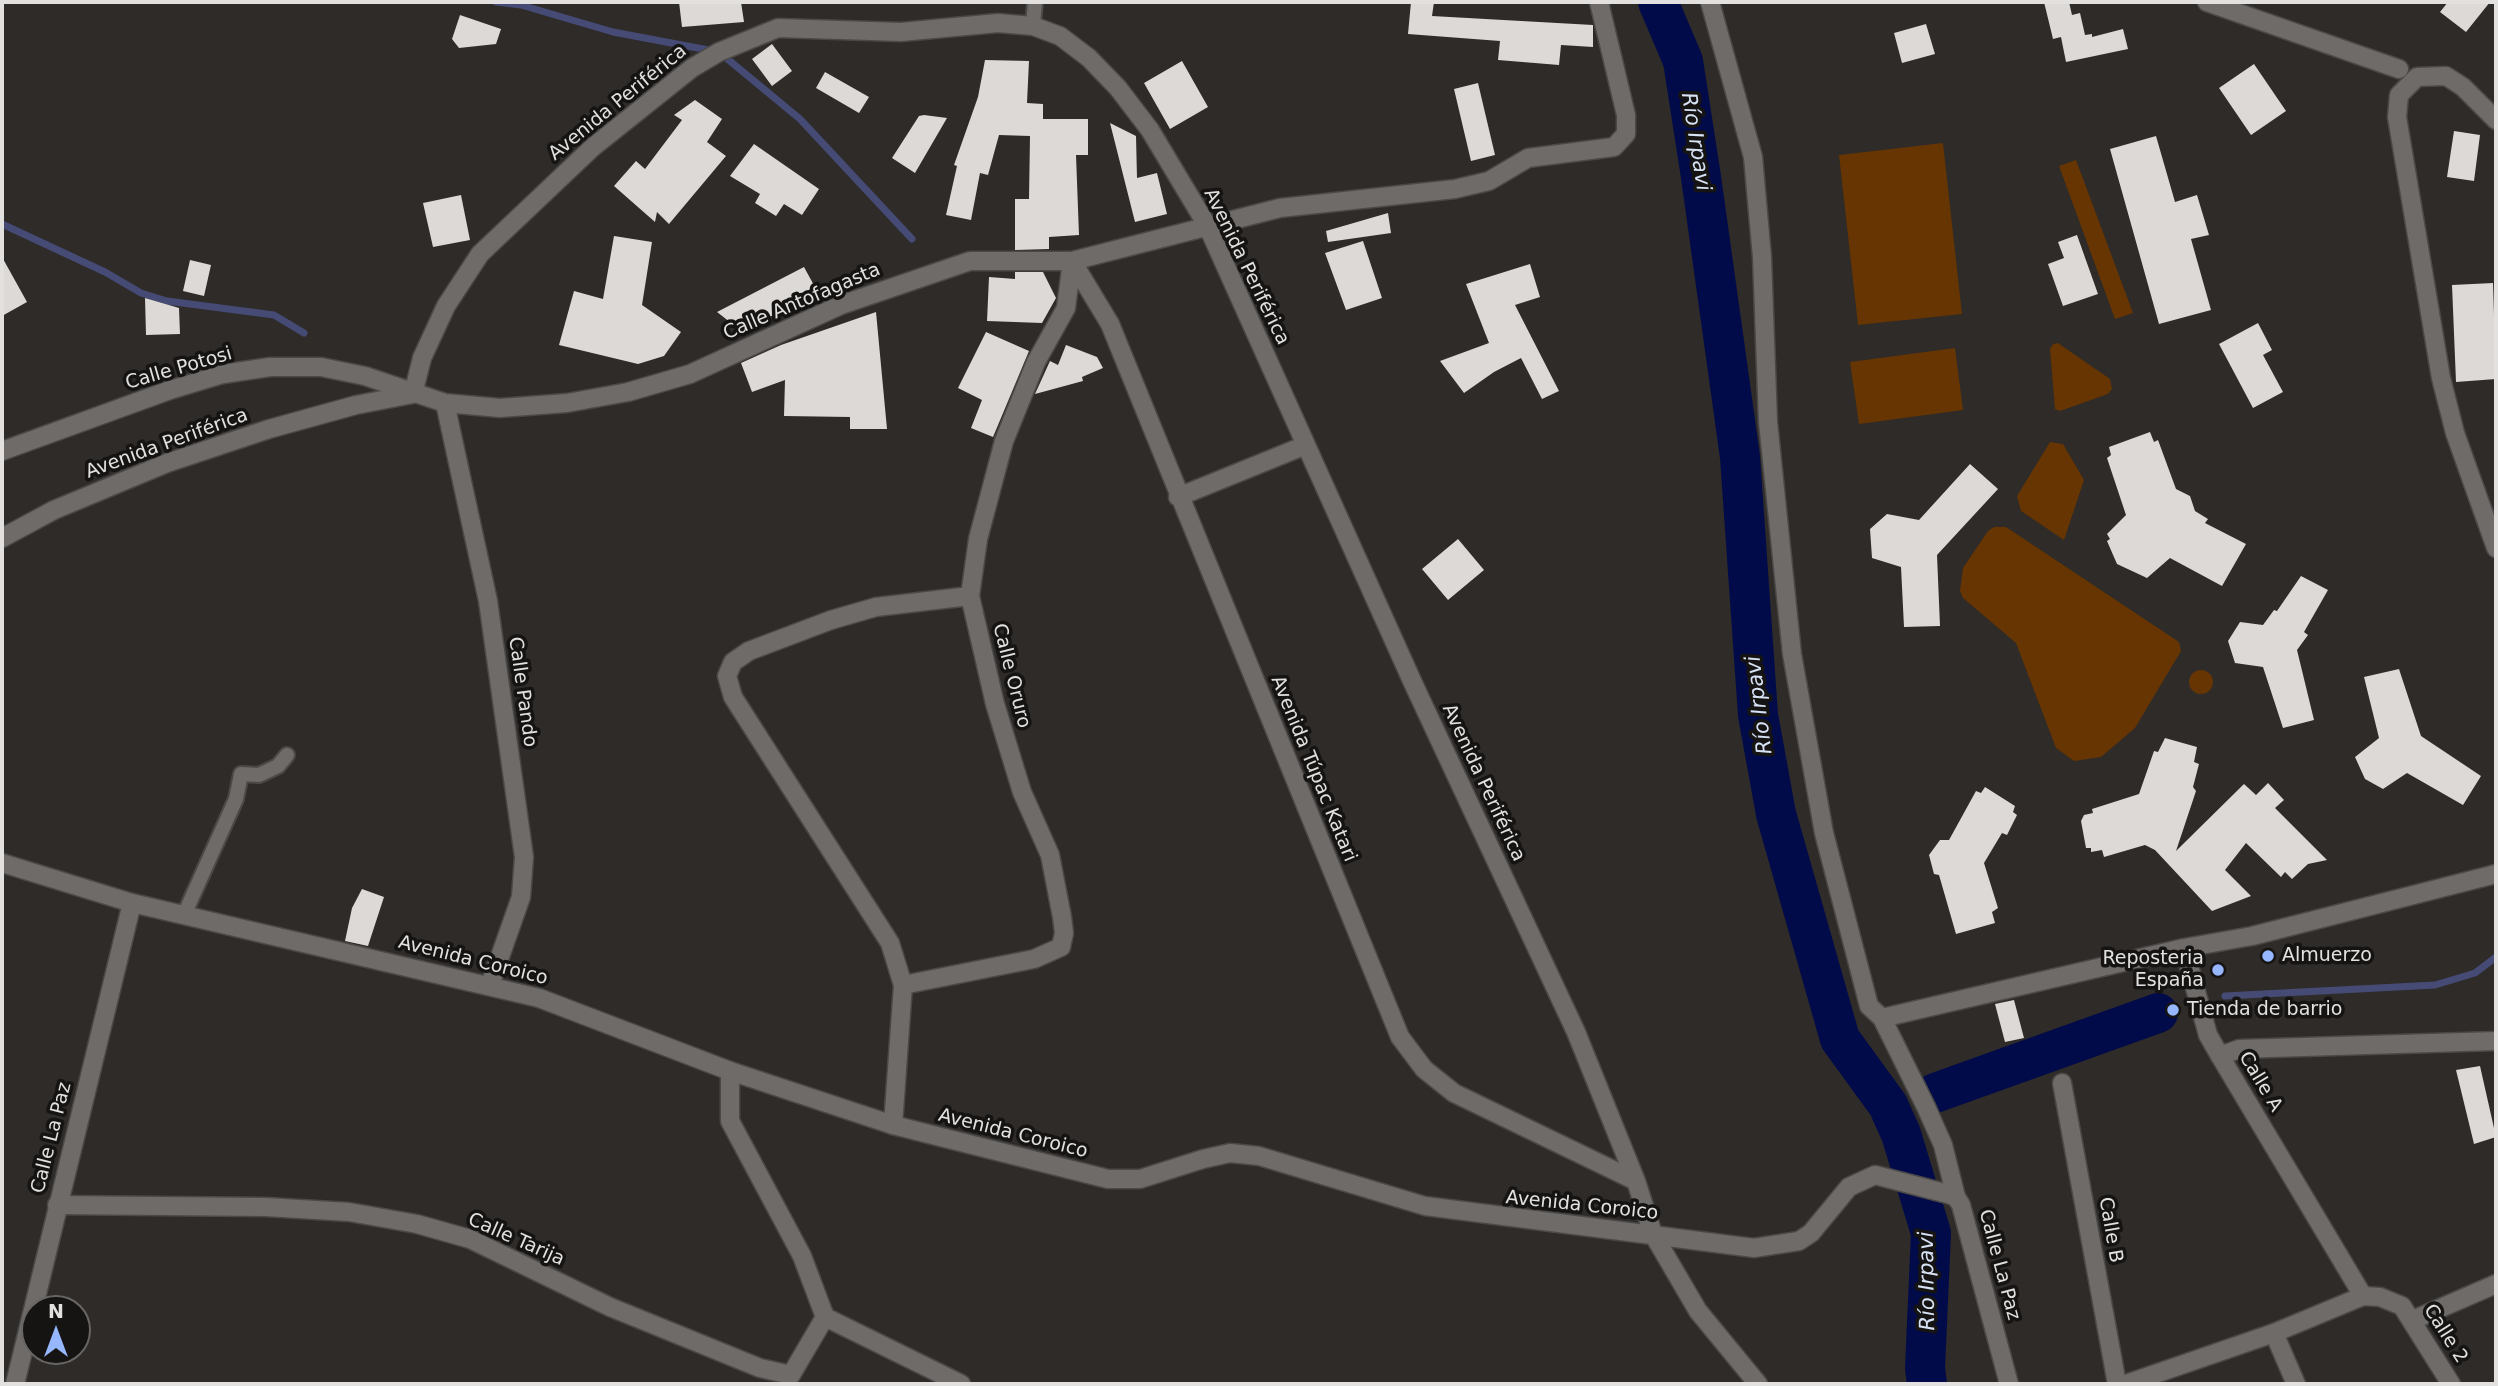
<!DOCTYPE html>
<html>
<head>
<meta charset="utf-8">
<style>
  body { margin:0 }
  #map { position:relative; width:2498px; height:1386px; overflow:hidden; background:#2e2b29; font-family:"DejaVu Sans",sans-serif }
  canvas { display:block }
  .frame { position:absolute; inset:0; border:4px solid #e3e1e0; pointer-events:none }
  .north { position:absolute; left:21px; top:1295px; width:70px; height:70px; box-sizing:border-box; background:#151413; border:2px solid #676665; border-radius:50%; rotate:0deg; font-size:19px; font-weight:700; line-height:28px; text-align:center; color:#e3e1e0 }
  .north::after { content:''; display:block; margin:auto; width:24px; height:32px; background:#96b6fd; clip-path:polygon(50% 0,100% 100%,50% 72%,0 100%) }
</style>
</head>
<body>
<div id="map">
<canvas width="2498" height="1386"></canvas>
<div class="frame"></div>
<div class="north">N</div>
</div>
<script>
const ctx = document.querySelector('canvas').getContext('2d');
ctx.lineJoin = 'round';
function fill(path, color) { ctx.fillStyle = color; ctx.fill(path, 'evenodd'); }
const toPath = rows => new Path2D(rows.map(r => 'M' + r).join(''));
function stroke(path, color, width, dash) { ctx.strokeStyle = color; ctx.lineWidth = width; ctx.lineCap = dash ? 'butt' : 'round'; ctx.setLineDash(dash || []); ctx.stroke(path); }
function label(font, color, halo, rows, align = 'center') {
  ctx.font = font + ' "DejaVu Sans",sans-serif'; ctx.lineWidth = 7; ctx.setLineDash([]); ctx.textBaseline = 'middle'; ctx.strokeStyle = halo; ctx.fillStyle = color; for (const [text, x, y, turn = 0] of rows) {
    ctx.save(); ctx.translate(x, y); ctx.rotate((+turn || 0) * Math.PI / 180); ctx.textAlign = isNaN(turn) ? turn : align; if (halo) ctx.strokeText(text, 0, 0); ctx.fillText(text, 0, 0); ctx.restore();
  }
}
fill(toPath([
  [1943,143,1962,314,1858,325,1839,155],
  [2076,160,2133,313,2115,319,2059,166],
  [2058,343,2110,379,2112,389,2108,394,2060,411,2055,409,2050,349,2053,344],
  [1955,348,1963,410,1859,424,1850,362],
  [2050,442,2063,444,2084,480,2064,540,2021,511,2017,496],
  [1994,527,2006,527,2179,642,2181,651,2135,728,2101,757,2074,761,2056,748,2016,643,1963,598,1960,591,1963,568,1988,531],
  '2189 682a12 12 0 1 1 24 0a12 12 0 1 1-24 0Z'
]), '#663502');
stroke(toPath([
  [496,2,521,5,613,32,719,52,800,119,912,239],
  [2,224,105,272,141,293,167,301,274,315,304,333],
  [2225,996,2435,985,2475,973,2496,957]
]), '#464b76', 7);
stroke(toPath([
  [1658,2,1683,61,1701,177,1740,457,1758,715,1776,814,1840,1039,1888,1105,1901,1134,1931,1233,1925,1368,1927,1384],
  [1935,1093,2158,1013]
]), '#020b49', 40);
fill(toPath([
  [679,2,741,2,744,22,682,27],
  [1411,2,1434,2,1432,16,1593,25,1593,47,1561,45,1559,65,1498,60,1500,41,1408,34],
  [2044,2,2069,2,2072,15,2080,13,2085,35,2092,34,2092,37,2123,29,2128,49,2066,62,2061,37,2053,39],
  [2448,2,2490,2,2466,32,2440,12],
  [460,15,501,29,496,44,459,48,452,39],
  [1926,24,1935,54,1902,63,1894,33],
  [772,44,792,71,772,86,752,59],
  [985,60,1029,61,1027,103,1043,104,1043,119,1088,119,1088,155,1076,155,1079,235,1049,237,1049,249,1015,250,1015,199,1029,199,1030,136,999,135,988,175,980,173,971,220,946,215,957,166,954,165,978,97],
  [1182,61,1208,107,1170,129,1144,83],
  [2254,64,2286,111,2251,135,2219,88],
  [825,72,869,97,859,113,816,88],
  [1478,83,1495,155,1471,161,1454,89],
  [695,100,722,119,707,142,726,156,669,224,657,212,655,222,614,186,636,161,645,169,682,120,674,115],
  [924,115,947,118,915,173,892,158,919,116],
  [1110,123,1136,136,1137,178,1157,173,1167,214,1135,222],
  [2454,131,2480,135,2474,181,2447,177],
  [2156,136,2175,202,2197,195,2209,235,2191,239,2211,310,2159,324,2110,149],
  [754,144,819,189,802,215,784,204,776,216,755,203,760,194,730,176],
  [461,195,470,240,433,247,423,203],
  [1388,213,1391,233,1328,242,1326,231],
  [2077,235,2098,294,2063,306,2048,264,2064,258,2058,242],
  [614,236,652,242,642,305,681,332,664,356,638,364,559,345,574,291,603,299],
  [1363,241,1382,298,1346,310,1325,253],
  [2,257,27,302,2,316],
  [190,260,211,265,204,296,183,291],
  [1530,264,1540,297,1515,305,1559,391,1542,399,1521,358,1494,372,1464,393,1440,361,1489,343,1466,284],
  [804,267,816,289,774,311,775,315,735,326,717,312],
  [1015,272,1043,272,1056,298,1042,323,987,321,989,277,1015,279],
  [2493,283,2496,379,2456,382,2452,285],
  [145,298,179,308,180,334,146,335],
  [876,312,887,429,850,429,850,417,784,416,785,380,752,392,741,363,781,345],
  [2258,323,2272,350,2263,355,2283,392,2253,408,2219,344],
  [986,332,1029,351,993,437,971,428,982,400,958,388],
  [1066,345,1097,357,1103,368,1082,377,1083,381,1035,394,1050,361,1058,365],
  [2150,432,2154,442,2158,440,2176,489,2190,496,2195,511,2208,519,2205,523,2246,544,2222,586,2170,558,2147,578,2117,564,2107,541,2110,539,2107,534,2126,515,2107,458,2111,455,2109,447],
  [1970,464,1998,489,1937,555,1940,626,1904,627,1901,567,1872,558,1870,529,1887,514,1919,520],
  [1458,539,1484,570,1448,600,1422,569],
  [2301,576,2328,590,2304,632,2308,635,2297,650,2314,720,2283,728,2263,667,2235,663,2228,641,2240,622,2263,625,2274,610,2277,611],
  [2399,669,2421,736,2481,776,2463,805,2407,773,2383,789,2365,779,2355,757,2379,738,2364,677],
  [2165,738,2197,747,2194,762,2199,764,2193,787,2196,791,2176,851,2244,784,2256,795,2268,783,2284,800,2275,808,2327,860,2308,864,2292,879,2285,872,2281,877,2246,843,2225,870,2251,896,2212,911,2155,850,2145,845,2104,857,2102,850,2091,852,2091,848,2086,848,2081,821,2084,815,2093,813,2092,809,2139,794,2154,751,2158,752],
  [1985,787,2015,806,2013,812,2017,815,2007,835,2002,833,1984,863,1998,908,1992,912,1995,923,1956,934,1939,875,1934,874,1929,855,1940,840,1949,840,1976,791,1981,793],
  [362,889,384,897,368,946,345,941,352,908],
  [2014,1000,2024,1038,2005,1042,1995,1004],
  [2480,1066,2496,1137,2474,1144,2456,1070]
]), '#dcd9d6');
const service = toPath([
  [1033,26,1035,2],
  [184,915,236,799,241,774,259,775,278,766,287,755]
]);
const minor = toPath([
  [1710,2,1753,157,1762,257,1768,422,1792,654,1824,833,1869,1006,1882,1018,1926,1107,1943,1145,1956,1197],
  [2207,2,2399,69],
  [1072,261,1110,324,1400,1037,1424,1069,1454,1093,1636,1181],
  [445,403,488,601,524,857,521,897,490,985],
  [2,451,170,390,223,374,270,367,321,367,365,376,445,403,500,408,567,403,628,392,690,374,841,305,970,261,1072,261,1280,208,1455,189,1489,181,1528,158,1614,147,1626,134,1626,115,1599,2],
  [1178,497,1306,445],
  [2,538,54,510,167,463,269,429,356,405,413,394,422,358,446,306,480,254,593,147,692,68,719,52,778,28,901,32,998,23,1033,26,1060,36,1089,58,1118,88,1150,130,1208,227,1413,683,1576,1032,1636,1181,1653,1234,1698,1311,1758,1384],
  [2,863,132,903],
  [2184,948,2208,1035,2220,1056],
  [903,985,1034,959,1061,947,1064,933,1062,917,1050,855,1022,792,995,704,970,596,978,539,1004,441,1036,362,1066,308,1072,261],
  [1882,1018,2184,948,2252,936,2496,874],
  [730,1071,730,1121,802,1256,825,1317,961,1384],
  [2062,1083,2117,1384],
  [893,1125,903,985,890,943,733,697,727,676,733,662,749,651,831,620,876,607,970,596],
  [57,1205,266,1207,349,1212,417,1224,470,1239,610,1307,760,1368,791,1375,825,1317],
  [2413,1320,2496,1284],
  [2274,1333,2296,1384]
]);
const tertiary = toPath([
  [2496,120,2463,87,2446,76,2417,77,2399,95,2397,117,2441,378,2455,433,2496,548],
  [2363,1296,2220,1056,2239,1049,2496,1041]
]);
const secondary = toPath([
  [15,1384,132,903,539,998,730,1071,893,1125,1108,1179,1140,1179,1203,1159,1230,1153,1259,1156,1425,1206,1754,1248,1799,1241,1811,1233,1849,1187,1875,1175,1948,1194,1956,1197,1961,1205,2009,1384],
  [2126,1384,2274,1333,2363,1296,2380,1297,2402,1306,2451,1384]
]);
stroke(service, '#4b4948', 18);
stroke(minor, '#4b4948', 21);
stroke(tertiary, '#4b4948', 21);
stroke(secondary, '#4b4948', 21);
stroke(service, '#6e6b69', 14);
stroke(minor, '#6e6b69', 18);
stroke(tertiary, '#6e6b69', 18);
stroke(secondary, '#6e6b69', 18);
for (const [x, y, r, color] of [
  [2268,956,7,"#96b6fd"],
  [2218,970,7,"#96b6fd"],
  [2173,1010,7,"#96b6fd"]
]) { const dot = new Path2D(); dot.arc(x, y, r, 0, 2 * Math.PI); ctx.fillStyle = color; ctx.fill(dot); stroke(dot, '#151413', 2.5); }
label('19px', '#e3e1e0', '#151413', [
  ["Avenida Periférica",618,103,-39],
  ["Avenida Periférica",1246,267,64],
  ["Calle Antofagasta",802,302,-23],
  ["Calle Potosi",179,369,-16],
  ["Avenida Periférica",167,444,-20],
  ["Calle Oruro",1011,676,76],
  ["Calle Pando",522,692,82],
  ["Avenida Túpac Katari",1313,769,68],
  ["Avenida Periférica",1483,783,65],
  ["Avenida Coroico",473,961,14],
  ["Calle A",2260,1082,59],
  ["Avenida Coroico",1013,1134,14],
  ["Calle La Paz",52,1138,-76],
  ["Avenida Coroico",1582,1206,6],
  ["Calle B",2110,1230,80],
  ["Calle Tarija",516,1240,24],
  ["Calle La Paz",1999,1265,75],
  ["Calle 2",2445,1334,58]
]);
label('19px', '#e3e1e0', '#151413', [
  ["Almuerzo",2282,956],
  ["Reposteria",2204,959,"right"],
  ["España",2204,981,"right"],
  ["Tienda de barrio",2187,1010]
], 'left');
label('italic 21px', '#d8e2f5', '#151413', [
  ["Río Irpavi",1695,142,81],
  ["Río Irpavi",1760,705,-97],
  ["Río Irpavi",1928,1281,-91]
]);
</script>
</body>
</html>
